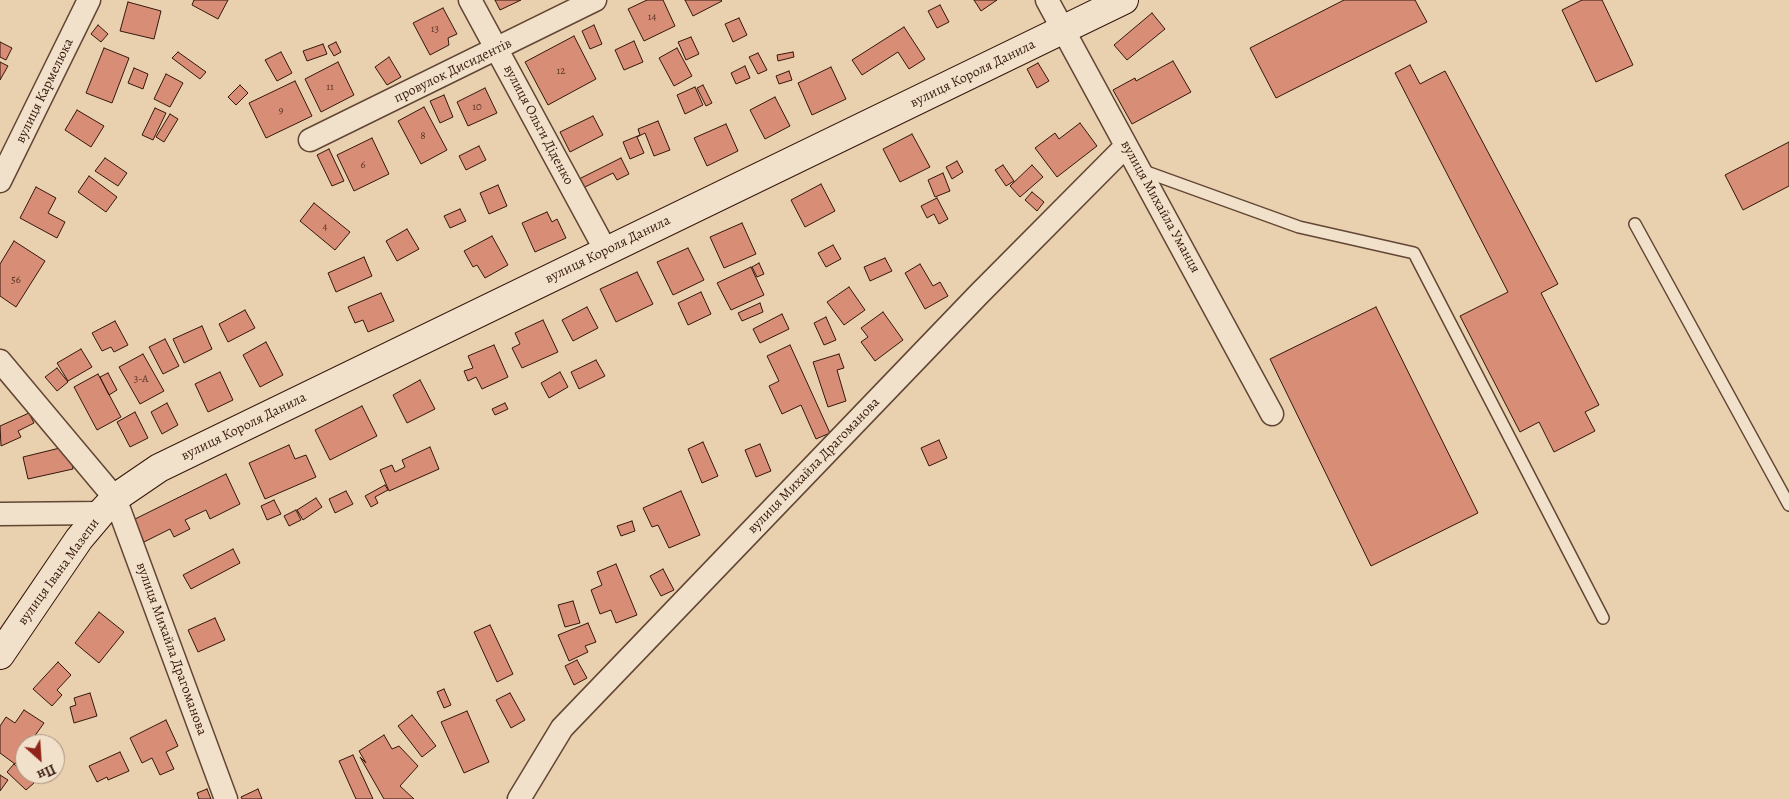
<!DOCTYPE html>
<html>
<head>
<meta charset="utf-8">
<style>
  body { margin:0 }
  #map { position:relative; width:1789px; height:799px; overflow:hidden; background:#e9d1af; font-family:Alegreya,serif }
  canvas { display:block }
  .north { position:absolute; left:15px; top:734px; width:50px; height:50px; box-sizing:border-box; background:#f1e1cb; border:1px solid #a6907e; border-radius:50%; rotate:154deg; font-size:14px; font-weight:700; line-height:20px; text-align:center; color:#35170b }
  .north::after { content:''; display:block; margin:auto; width:18px; height:22px; background:#8f2418; clip-path:polygon(50% 0,100% 100%,50% 72%,0 100%) }
</style>
</head>
<body>
<div id="map">
<canvas width="1789" height="799"></canvas>
<div class="north">Пн</div>
</div>
<script>
const ctx = document.querySelector('canvas').getContext('2d');
ctx.lineJoin = 'round';
function fill(path, color) { ctx.fillStyle = color; ctx.fill(path, 'evenodd'); }
const toPath = rows => new Path2D(rows.map(r => 'M' + r).join(''));
function stroke(path, color, width, dash) { ctx.strokeStyle = color; ctx.lineWidth = width; ctx.lineCap = dash ? 'butt' : 'round'; ctx.setLineDash(dash || []); ctx.stroke(path); }
function label(font, color, halo, rows, align = 'center') {
  ctx.font = font + ' Alegreya,serif'; ctx.lineWidth = 4; ctx.setLineDash([]); ctx.textBaseline = 'middle'; ctx.strokeStyle = halo; ctx.fillStyle = color; for (const [text, x, y, turn = 0] of rows) {
    ctx.save(); ctx.translate(x, y); ctx.rotate((+turn || 0) * Math.PI / 180); ctx.textAlign = isNaN(turn) ? turn : align; if (halo) ctx.strokeText(text, 0, 0); ctx.fillText(text, 0, 0); ctx.restore();
  }
}
const building = toPath([
  [194,0,228,0,218,19,192,5,194,0],
  [495,0,521,0,500,10,495,0],
  [647,0,663,0,675,26,644,41,628,9,647,0],
  [685,0,721,0,722,1,693,16,685,0],
  [974,0,997,0,981,11,974,0],
  [1344,0,1415,0,1427,22,1276,98,1250,48,1344,0],
  [1582,0,1602,0,1633,65,1596,82,1562,10,1582,0],
  [128,2,161,11,154,39,120,31,128,2],
  [940,5,949,22,937,28,928,11,940,5],
  [443,8,457,34,448,38,449,45,430,55,413,23,443,8],
  [1152,13,1165,29,1127,60,1114,45,1152,13],
  [739,18,747,35,733,42,725,24,739,18],
  [98,25,108,34,101,42,91,34,98,25],
  [594,25,602,44,590,49,582,31,594,25],
  [904,27,925,59,909,69,898,52,862,75,852,60,904,27],
  [574,36,596,79,548,105,525,62,574,36],
  [691,37,699,54,686,60,678,42,691,37],
  [634,41,643,62,624,70,615,50,634,41],
  [0,42,12,48,6,60,0,57,0,42],
  [336,42,341,52,334,56,328,46,336,42],
  [323,44,327,54,307,61,303,51,323,44],
  [104,48,129,58,112,103,86,93,104,48],
  [677,48,692,76,674,86,659,58,677,48],
  [178,52,206,72,200,79,172,58,178,52],
  [281,52,292,73,277,81,265,60,281,52],
  [793,52,794,57,778,61,777,55,793,52],
  [758,53,767,70,758,74,749,57,758,53],
  [389,57,401,77,387,85,375,67,389,57],
  [1173,61,1191,92,1132,124,1113,90,1135,78,1136,81,1173,61],
  [0,62,8,66,0,80,0,62],
  [338,62,354,95,321,112,305,79,338,62],
  [1038,63,1049,81,1037,88,1027,69,1038,63],
  [1410,65,1420,84,1445,71,1558,284,1541,293,1599,405,1585,412,1595,431,1554,452,1539,422,1520,432,1460,316,1508,292,1395,73,1410,65],
  [745,66,750,78,736,84,731,73,745,66],
  [831,67,846,99,812,115,798,83,831,67],
  [134,68,148,74,143,89,128,83,134,68],
  [789,71,792,80,779,84,776,76,789,71],
  [166,74,183,83,170,107,154,99,166,74],
  [295,81,312,116,266,138,249,103,295,81],
  [240,85,248,93,236,105,228,97,240,85],
  [703,85,712,103,706,106,697,88,703,85],
  [695,87,703,105,685,114,677,95,695,87],
  [485,88,497,113,468,126,457,102,485,88],
  [444,95,453,117,440,123,430,101,444,95],
  [775,97,790,126,765,139,750,110,775,97],
  [424,107,447,150,421,164,398,121,424,107],
  [155,108,166,113,153,140,142,135,155,108],
  [77,110,104,126,91,147,65,130,77,110],
  [170,114,178,119,164,142,156,137,170,114],
  [593,116,603,135,570,152,560,132,593,116],
  [658,121,670,150,654,156,645,133,637,137,644,153,630,159,623,142,640,135,638,129,658,121],
  [1080,123,1097,146,1057,177,1035,148,1055,133,1059,139,1080,123],
  [726,124,738,151,707,166,694,138,726,124],
  [912,134,930,167,900,182,883,149,912,134],
  [372,138,389,174,354,191,337,155,372,138],
  [1789,142,1789,186,1743,210,1725,175,1789,142],
  [479,146,486,160,466,170,459,156,479,146],
  [329,149,344,181,332,186,317,155,329,149],
  [105,158,127,173,118,186,95,171,105,158],
  [621,158,629,174,617,180,613,173,583,188,579,179,621,158],
  [957,161,963,172,952,179,946,167,957,161],
  [1003,165,1014,181,1006,186,995,170,1003,165],
  [1032,165,1043,177,1020,197,1010,186,1032,165],
  [943,173,950,191,935,197,928,180,943,173],
  [89,176,117,197,106,212,78,192,89,176],
  [821,184,835,211,805,227,791,200,821,184],
  [498,185,507,206,489,214,480,193,498,185],
  [36,187,56,198,48,213,65,222,57,238,20,218,36,187],
  [1032,192,1044,202,1037,211,1025,200,1032,192],
  [937,198,948,219,939,224,934,214,927,218,921,206,937,198],
  [314,203,350,232,335,250,300,221,314,203],
  [460,209,466,221,450,228,444,216,460,209],
  [547,212,552,222,557,219,566,238,535,252,522,223,547,212],
  [742,223,756,254,724,268,710,237,742,223],
  [407,229,419,249,397,261,386,241,407,229],
  [492,236,508,265,485,278,477,265,473,267,464,251,492,236],
  [14,241,45,261,16,307,0,296,0,264,14,241],
  [833,245,841,259,826,267,818,253,833,245],
  [688,248,704,280,673,295,657,262,688,248],
  [364,257,372,276,336,292,328,273,364,257],
  [885,258,892,271,870,281,864,267,885,258],
  [759,263,764,274,757,277,752,267,759,263],
  [920,264,933,286,940,282,948,296,925,309,905,273,920,264],
  [751,267,764,295,731,310,717,283,751,267],
  [637,272,653,304,616,322,600,289,637,272],
  [849,287,865,310,844,325,827,302,849,287],
  [701,292,711,314,688,325,678,303,701,292],
  [381,293,394,321,368,332,363,320,355,323,348,307,381,293],
  [760,303,763,312,742,321,738,313,760,303],
  [587,307,598,328,573,341,562,320,587,307],
  [1376,307,1478,513,1371,566,1270,359,1376,307],
  [245,310,255,328,228,342,219,324,245,310],
  [883,312,903,340,875,361,861,342,868,337,861,328,883,312],
  [782,314,789,329,760,343,753,329,782,314],
  [826,317,836,340,824,345,814,323,826,317],
  [543,320,558,352,522,368,512,348,520,344,515,333,543,320],
  [115,321,128,345,114,352,111,347,102,351,92,333,115,321],
  [202,326,212,349,184,363,173,339,202,326],
  [165,339,179,366,163,374,149,347,165,339],
  [266,342,283,375,260,387,243,355,266,342],
  [494,345,508,377,482,389,476,377,468,381,464,371,473,368,468,356,494,345],
  [790,345,830,433,816,439,801,405,782,414,769,386,779,381,767,356,790,345],
  [81,349,92,367,68,381,57,363,81,349],
  [143,354,164,391,140,404,119,367,143,354],
  [839,354,844,368,837,370,846,401,828,407,813,362,839,354],
  [596,360,605,376,579,389,571,372,596,360],
  [57,368,68,382,57,391,45,377,57,368],
  [220,372,233,400,208,412,195,384,220,372],
  [560,372,568,387,549,398,541,383,560,372],
  [108,373,117,390,109,395,100,377,108,373],
  [98,374,121,417,97,430,74,387,98,374],
  [420,380,435,409,407,423,393,395,420,380],
  [167,403,178,425,162,434,151,412,167,403],
  [505,403,508,409,495,415,492,409,505,403],
  [362,406,377,436,330,460,315,430,362,406],
  [135,412,148,438,130,447,117,422,135,412],
  [29,413,34,423,18,431,21,437,1,446,0,426,29,413],
  [939,440,947,458,929,466,921,448,939,440],
  [703,442,718,476,702,483,688,449,703,442],
  [760,444,771,471,756,477,745,450,760,444],
  [289,445,295,459,306,455,316,477,265,499,249,463,289,445],
  [68,446,73,469,28,479,23,457,68,446],
  [430,447,439,469,389,491,380,470,392,465,395,472,405,467,402,460,430,447],
  [226,474,240,504,210,519,206,510,185,520,190,529,174,537,170,529,144,542,133,520,226,474],
  [385,485,388,490,375,497,378,503,371,507,365,496,385,485],
  [346,491,353,504,335,513,329,499,346,491],
  [681,491,700,535,669,548,658,525,652,527,643,508,681,491],
  [316,498,322,507,303,520,297,510,316,498],
  [274,500,281,514,267,520,261,506,274,500],
  [296,510,301,520,289,526,284,516,296,510],
  [632,521,635,531,621,536,617,526,632,521],
  [233,549,240,563,191,589,183,575,233,549],
  [616,564,637,615,616,623,611,610,600,614,591,590,602,585,597,572,616,564],
  [663,569,674,590,661,596,650,576,663,569],
  [573,601,580,623,565,627,558,605,573,601],
  [99,612,124,632,99,663,75,643,99,612],
  [215,618,225,640,198,652,188,630,215,618],
  [588,623,596,642,585,646,588,652,569,661,558,635,588,623],
  [490,625,513,674,497,682,474,632,490,625],
  [577,660,587,678,574,685,565,666,577,660],
  [58,662,71,675,57,690,62,695,52,706,33,689,58,662],
  [444,689,451,705,444,708,437,692,444,689],
  [90,693,97,716,74,723,70,707,76,705,74,698,90,693],
  [510,693,525,720,511,728,496,700,510,693],
  [24,710,44,723,29,744,25,744,25,750,15,764,0,753,0,726,6,717,15,723,24,710],
  [467,711,489,762,464,773,441,722,467,711],
  [412,715,436,746,422,757,398,726,412,715],
  [166,720,178,746,166,752,174,769,160,775,152,758,142,763,130,738,166,720],
  [384,735,392,749,399,746,418,766,400,786,414,799,384,799,360,757,366,763,359,751,384,735],
  [120,752,129,771,108,780,107,777,97,782,89,766,120,752],
  [353,755,373,799,356,799,339,761,353,755],
  [14,764,34,783,26,790,7,772,14,764],
  [0,775,8,780,0,791,0,775],
  [207,789,211,799,199,799,197,793,207,789],
  [258,789,262,799,242,799,241,797,258,789]
]);
fill(building, '#d78d76');
stroke(building, '#35170b', 1);
const service = toPath([
  [1141,170,1299,227,1414,253,1603,618],
  [1635,224,1789,505]
]);
const minor = toPath([
  [470,0,606,251],
  [1047,0,1272,414],
  [310,140,595,0],
  [0,181,89,0],
  [0,361,115,498,226,799],
  [0,514,101,513],
  [519,799,562,728,979,294,1126,146]
]);
const secondary = toPath([
  [0,655,79,539,101,513,115,498,159,468,1124,0]
]);
stroke(service, '#624634', 14);
stroke(minor, '#624634', 25);
stroke(secondary, '#35170b', 30);
stroke(service, '#f1e1cb', 11);
stroke(minor, '#f1e1cb', 22);
stroke(secondary, '#f1e1cb', 28);
label('11px', '#5e3426', null, [
  ["14",652,17],
  ["13",435,29],
  ["12",561,71],
  ["11",330,87],
  ["10",477,107],
  ["9",281,110],
  ["8",423,136],
  ["6",363,165],
  ["4",325,227],
  ["56",16,280],
  ["3-А",141,379]
]);
label('14px', '#35170b', '#f1e1cb', [
  ["провулок Дисидентів",453,71,-26],
  ["вулиця Короля Данила",973,74,-26],
  ["вулиця Кармелюка",45,91,-64],
  ["вулиця Ольги Діденко",538,125,62],
  ["вулиця Михайла Уманця",1160,207,61],
  ["вулиця Короля Данила",608,250,-26],
  ["вулиця Короля Данила",244,427,-26],
  ["вулиця Михайла Драгоманова",814,466,-46],
  ["вулиця Івана Мазепи",59,572,-54],
  ["вулиця Михайла Драгоманова",171,649,70]
]);
</script>
</body>
</html>
